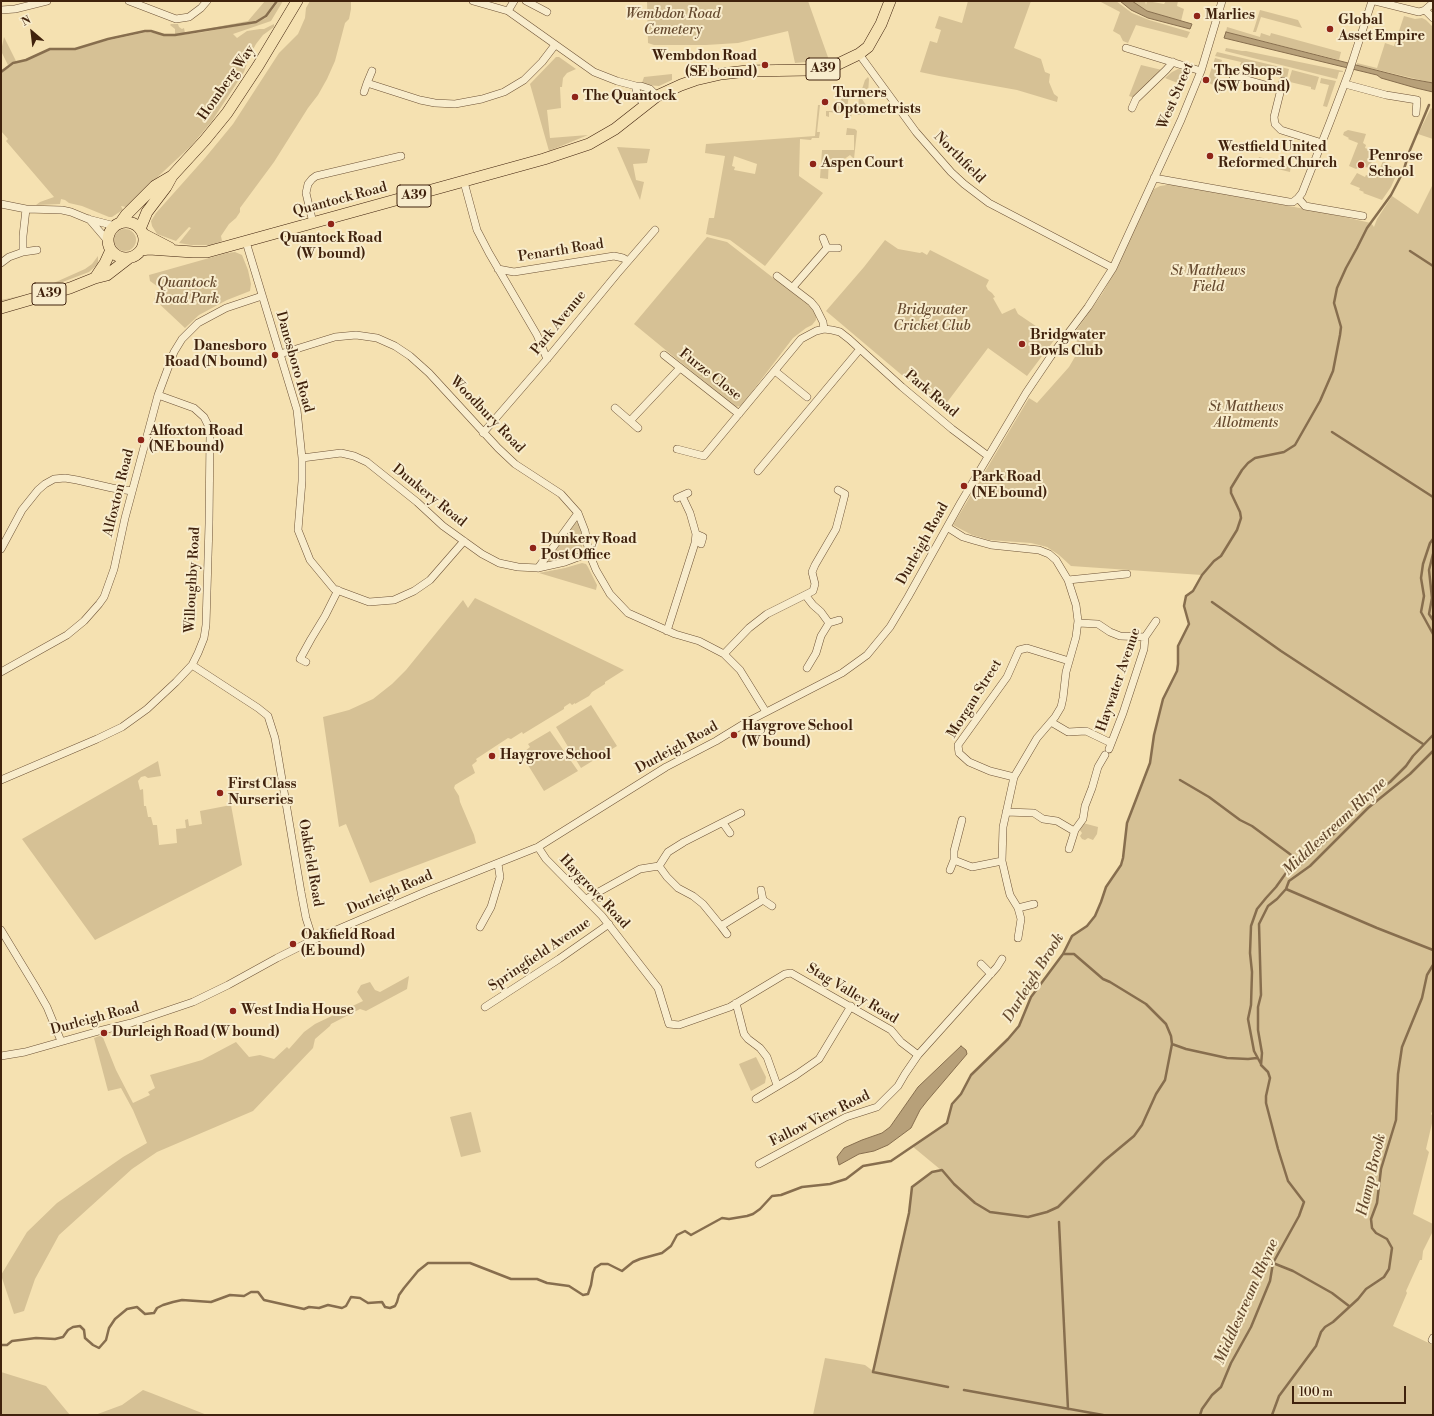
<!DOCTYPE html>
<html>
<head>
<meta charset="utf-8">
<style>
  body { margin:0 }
  #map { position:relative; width:1434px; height:1416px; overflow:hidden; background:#f5e1b1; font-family:"Libre Bodoni",serif }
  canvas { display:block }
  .frame { position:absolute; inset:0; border:2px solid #40220d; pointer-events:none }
  .north { position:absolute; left:12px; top:12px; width:40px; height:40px; -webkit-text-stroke:3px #f8eccc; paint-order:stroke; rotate:332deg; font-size:11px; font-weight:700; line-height:16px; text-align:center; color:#40220d }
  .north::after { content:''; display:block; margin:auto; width:14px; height:18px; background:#40220d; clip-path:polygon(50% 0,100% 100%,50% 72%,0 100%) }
  .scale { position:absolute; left:1292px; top:1386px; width:114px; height:18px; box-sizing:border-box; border:2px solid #40220d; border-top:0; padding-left:5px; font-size:12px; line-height:14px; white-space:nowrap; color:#40220d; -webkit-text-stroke:3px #f8eccc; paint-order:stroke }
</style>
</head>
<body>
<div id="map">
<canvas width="1434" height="1416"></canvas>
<div class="frame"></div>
<div class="north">N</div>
<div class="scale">100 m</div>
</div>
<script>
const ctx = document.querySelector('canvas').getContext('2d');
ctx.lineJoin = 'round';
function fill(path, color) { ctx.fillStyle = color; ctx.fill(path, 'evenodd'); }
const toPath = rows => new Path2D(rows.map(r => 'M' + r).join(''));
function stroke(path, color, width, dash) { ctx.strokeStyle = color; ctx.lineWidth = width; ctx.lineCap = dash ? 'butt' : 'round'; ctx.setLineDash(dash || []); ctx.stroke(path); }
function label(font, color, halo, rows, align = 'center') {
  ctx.font = font + ' "Libre Bodoni",serif'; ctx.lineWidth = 4; ctx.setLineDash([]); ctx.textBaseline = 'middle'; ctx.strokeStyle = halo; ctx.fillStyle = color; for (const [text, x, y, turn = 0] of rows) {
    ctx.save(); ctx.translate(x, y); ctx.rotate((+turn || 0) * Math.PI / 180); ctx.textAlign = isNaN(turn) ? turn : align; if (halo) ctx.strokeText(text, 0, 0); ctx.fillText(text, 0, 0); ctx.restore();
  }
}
fill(toPath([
  [265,1,275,1,265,16,255,21,175,35,175,29,170,25,171,24,178,24,179,27,182,29,184,28,185,33,248,21],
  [279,1,283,1,271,21,233,34,237,38,247,31,260,29,264,29,274,24,274,27,263,35,256,44,250,55,244,72,212,121,191,146,164,171,126,207,121,206,123,210,121,211,112,217,109,217,82,206,69,203,65,200,61,199,60,204,36,205,40,202,54,197,6,141,8,139,1,131,1,73,17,62,22,62,53,49,74,50,105,41,147,32,173,36,204,32,257,22,266,18],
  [310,1,351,1,351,9,349,19,345,23,335,61,327,79,318,95,308,108,274,162,240,208,240,212,236,218,229,224,221,236,222,241,211,245,191,245,179,243,191,228,189,227,176,241,157,234,152,226,151,221,156,213,205,158,233,124,279,53,298,34,305,18,306,8],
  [647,1,808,1,829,60,795,63,788,31,738,43,706,45,654,45,648,43],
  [968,1,1031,1,1014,48,1041,59,1045,72,1050,74,1049,82,1054,94,1058,97,1057,102,1017,90,939,76,920,72,930,41,937,43,941,30,935,28,939,16,962,23],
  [1099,1,1116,1,1132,13,1149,20,1190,32,1187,38,1136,25,1128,43,1123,41,1120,35,1113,31,1120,12],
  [1132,1,1145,1,1146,5,1147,1,1164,4,1166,1,1178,1,1177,6,1184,9,1181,21,1147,11],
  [1260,10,1298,20,1302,28,1261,17,1256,32,1253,32],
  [1404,16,1415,19,1422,18,1426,20,1433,27,1433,83,1357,65,1357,63,1377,68,1385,43,1394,46],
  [1227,27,1260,37,1261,33,1270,36,1271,33,1341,52,1339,60,1226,32],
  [4,37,16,61,8,65,1,51],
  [1226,48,1242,51,1246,51,1343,71,1343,72,1339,72,1337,79,1225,51],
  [1217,52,1289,69,1287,78,1267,74,1267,72,1240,65,1241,62,1215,56],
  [556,57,559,57,576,69,567,73,563,78,562,87,560,87,561,108,547,110,550,138,588,135,549,151,530,84],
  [1215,58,1222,60,1215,86,1207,82],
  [1141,65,1162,70,1136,95,1132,97,1129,96],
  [1178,69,1182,70,1185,77,1180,84,1165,78,1172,72],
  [1292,70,1319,77,1315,90,1311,89,1311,87,1290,82,1287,93,1285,93],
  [672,74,672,80,659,86,646,85,642,83,644,77],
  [868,77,869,79,868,94,862,99,866,105,865,115,857,115,859,98,865,80],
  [1321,78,1336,81,1327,107,1323,106,1329,85,1320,83],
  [848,91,852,91,855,94,849,94,847,109,853,110,851,117,849,118,849,114,829,112,829,117,826,116,826,111,832,111,832,105,840,106,842,93],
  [818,105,820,105,817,132,820,132,819,138,812,138,811,140,800,139,799,176,823,193,765,266,730,240,706,234,709,218,714,218,725,156,705,153,706,144,815,136],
  [734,156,757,164,755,174,734,170,735,167,732,166],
  [1431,108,1433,110,1433,139,1418,134],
  [847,128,855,129,857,131,854,159,850,155,839,163,832,163,832,159,829,159,828,179,820,178,822,150,854,150,854,135,846,135],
  [1348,130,1366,134,1363,143,1366,145,1365,148,1379,153,1377,158,1374,157,1369,168,1361,166,1356,169,1349,166,1358,143,1348,139,1349,138,1343,135,1344,132],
  [617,147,650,149,647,163,633,164,636,180,644,182,640,200],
  [1259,157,1291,165,1290,172,1257,164],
  [1383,161,1393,168,1399,169,1391,187,1382,200,1363,193,1364,192,1359,190,1360,188,1350,184,1357,173,1365,177,1366,175,1376,178],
  [1173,184,1326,213,1371,223,1374,227,1377,219,1392,196,1418,214,1433,184,1433,1109,1431,1114,1433,1116,1433,1119,1426,1149,1429,1152,1413,1214,1433,1224,1433,1231,1423,1251,1422,1260,1420,1260,1406,1291,1407,1293,1393,1326,1433,1345,1433,1415,813,1415,825,1358,865,1365,873,1371,909,1213,912,1187,932,1172,941,1170,912,1146,947,1123,952,1104,961,1094,971,1075,1008,1039,1019,1026,1031,997,1063,954,1072,936,1087,926,1095,916,1101,902,1106,887,1121,865,1123,858,1127,823,1150,763,1154,735,1163,699,1177,671,1178,664,1178,646,1189,624,1184,606,1186,596,1193,591,1202,575,1071,566,1059,555,1047,547,1031,543,989,540,972,535,953,525,1029,398,1037,403,1069,367,1076,355,1079,343,1075,340,1073,335,1102,294,1115,271,1151,193,1154,189,1160,186],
  '114 240a11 11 0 1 1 22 0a11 11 0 1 1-22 0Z',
  [707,237,727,242,812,308,816,314,816,320,812,325,806,328,793,338,741,406,735,407,634,324],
  [885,240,898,249,920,253,922,252,927,255,930,250,989,280,986,286,988,290,992,293,995,297,993,298,1002,314,1015,308,1018,314,1055,339,1027,376,988,348,942,409,826,311,864,267],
  [235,252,242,255,248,270,251,284,250,291,227,300,199,315,185,328,154,299,161,289,150,281,149,275,227,253],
  [98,256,98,264,89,272,60,283,51,290,1,303,1,300,29,294,85,269,92,264],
  [576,522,579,524,582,533,583,542,582,548,569,557,549,561,549,559,554,550],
  [582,563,586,564,588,567,597,585,596,590,539,573,565,568],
  [475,598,624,670,605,682,605,684,592,692,589,696,575,704,575,703,572,705,570,703,564,707,564,709,523,734,522,732,511,739,508,738,476,759,477,761,472,765,475,773,455,785,454,788,459,796,460,802,474,835,476,843,370,883,346,824,339,827,323,717,349,710,373,699,392,684,406,670,463,600,468,608],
  [591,705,617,746,581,768,556,727],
  [550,731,578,771,544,791,523,757,524,752,530,747,528,744],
  [158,761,161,776,148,778,145,776,141,777,138,781,140,790,143,789,144,806,146,806,148,817,151,817,153,825,157,825,159,845,177,843,176,829,186,828,185,820,188,819,189,826,202,824,200,811,231,805,242,865,95,940,22,839],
  [1083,823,1098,827,1097,834,1093,840,1088,838,1085,840,1082,839,1080,836,1082,833,1079,829],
  [409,976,407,989,366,1011,360,1009,331,1024,330,1026,315,1039,313,1048,253,1111,157,1152,132,1169,59,1235,35,1279,24,1311,14,1314,1,1275,27,1232,57,1203,123,1157,147,1143,133,1110,121,1088,108,1091,94,1038,102,1035,116,1070,133,1103,150,1095,148,1092,155,1088,150,1075,202,1060,236,1042,249,1057,260,1055,274,1059,287,1047,289,1049,304,1032,315,1024,363,1001,357,992,361,985,370,982,375,990,380,992],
  [756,1057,766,1077,765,1083,751,1091,739,1064],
  [471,1112,481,1152,461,1157,450,1117],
  [1,1372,46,1386,70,1415,1,1415],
  [143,1390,151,1393,207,1415,95,1415,122,1405]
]), '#d6c195');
const water = toPath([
  [1120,1,1132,1,1147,11,1192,24,1190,29,1148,18,1131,10,1120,1],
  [1226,32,1411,79,1433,83,1433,92,1416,88,1381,78,1377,75,1224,38,1226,32],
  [961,1046,966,1050,967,1054,927,1101,920,1110,911,1128,888,1145,874,1151,859,1154,839,1165,837,1157,844,1148,862,1140,882,1133,890,1127,918,1087,961,1046]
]);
fill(water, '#b7a079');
stroke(water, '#876e4e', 1);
stroke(toPath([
  [1,72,13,63,26,60,50,49,75,49,108,39,145,31,151,31,164,35,175,35,256,22,266,16,277,1],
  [1410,251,1433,266],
  [1332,432,1433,497],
  [1433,539,1430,543,1423,564,1421,578,1424,596,1421,612,1433,634],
  [1433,554,1429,570,1432,598,1429,614,1433,620],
  [1212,602,1281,651,1423,744],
  [1180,780,1209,797,1240,820,1252,826,1302,863],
  [1286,889,1377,928,1433,950],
  [1063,954,1074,954,1103,979,1110,982,1146,1004,1166,1024,1171,1036,1172,1044,1186,1049,1227,1058,1248,1059,1257,1058],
  [1261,1064,1254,1051,1248,1019,1251,1005,1252,972,1250,953,1251,926,1257,909,1266,898,1276,887,1286,873,1297,868,1341,827,1348,815,1369,797,1390,782,1406,766,1413,756,1433,735],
  [1059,1222,1068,1409],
  [1273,1263,1293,1271,1332,1293,1349,1306],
  [1,1345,7,1345,12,1341,36,1338,55,1339,63,1337,68,1330,73,1327,80,1326,84,1330,85,1338,93,1345,99,1348,106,1340,109,1328,115,1319,127,1309,137,1307,145,1314,154,1313,157,1308,163,1305,173,1302,182,1300,211,1302,230,1295,244,1296,251,1292,258,1292,264,1300,304,1309,309,1307,319,1308,328,1305,342,1308,346,1306,351,1297,360,1298,368,1303,382,1302,385,1307,390,1308,395,1306,397,1302,399,1295,404,1288,418,1271,428,1263,470,1263,511,1279,537,1279,547,1283,569,1286,583,1295,588,1294,591,1285,593,1273,595,1268,601,1264,608,1264,622,1271,633,1262,640,1259,662,1253,671,1246,677,1235,685,1231,691,1235,722,1218,729,1219,747,1216,753,1214,760,1209,772,1196,781,1195,802,1187,830,1184,846,1179,863,1166,891,1161,947,1123,952,1104,961,1094,971,1075,1008,1039,1019,1026,1031,997,1063,954,1072,936,1087,926,1095,916,1101,902,1106,887,1121,865,1123,858,1127,823,1150,763,1154,735,1163,699,1177,671,1178,664,1178,646,1189,624,1184,606,1186,596,1193,591,1202,575,1214,561,1221,556,1237,530,1241,518,1240,512,1231,493,1231,488,1242,470,1248,463,1255,458,1284,452,1295,445,1320,401,1333,371,1340,335,1341,327,1334,303,1337,288,1346,268,1357,248,1367,228,1391,195,1403,172,1410,150,1429,105],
  [948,1387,873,1372,909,1213,912,1187,932,1172,942,1170,954,1184,975,1203,990,1212,1028,1217,1047,1212,1058,1207,1104,1161,1134,1136,1142,1125,1156,1094,1165,1080,1172,1044],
  [964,1390,1103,1415],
  [1200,1415,1202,1409,1212,1395,1221,1387,1231,1363,1251,1327,1270,1281,1273,1263,1299,1216,1304,1202,1288,1181,1278,1149,1266,1103,1266,1096,1270,1078,1268,1072,1261,1065,1262,1053,1258,1030,1258,1007,1261,995,1259,924,1268,906,1277,899,1286,889,1289,881,1310,866,1368,808,1410,774,1433,751],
  [1272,1415,1279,1396,1316,1346,1321,1332,1325,1327,1333,1322,1358,1299,1366,1289,1384,1277,1389,1269,1392,1248,1387,1239,1376,1233,1372,1228,1371,1219,1377,1203,1381,1169,1396,1120,1398,1074,1402,1047,1422,998,1427,975,1433,965]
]), '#876e4e', 2.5);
const minor = toPath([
  [129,1,176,19,189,17,201,8,207,1],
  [473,1,508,11,594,72,617,81,636,86],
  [526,1,547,12],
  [1375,1,1419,12,1425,10,1433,3],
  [1,10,15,9,47,1],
  [1425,10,1433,18],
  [508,11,514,1],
  [1126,48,1201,71],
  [859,54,916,132,951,172,964,184,989,203,1113,268],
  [1233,76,1280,89],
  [1283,81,1274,117,1275,124,1281,130,1322,143],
  [367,83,372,71],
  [1345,84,1386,95,1417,100,1416,113],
  [364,92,367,83,420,100,435,103,455,104,482,99,504,92,524,80,542,62,555,45],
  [644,106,636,90,636,86,641,86,650,89,657,96],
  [1132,108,1136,99,1166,70,1173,62],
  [1154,178,1289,202,1293,202,1298,198,1305,206,1363,216],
  [464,182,477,230,489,253,537,335,547,359],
  [1298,198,1302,193,1330,122,1349,72,1372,1],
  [1,204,26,209,62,210,71,212,88,219,115,226],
  [89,219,107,240],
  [313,223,306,193,308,184,312,179,316,176,401,156],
  [823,238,827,248],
  [246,242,297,410,302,458,302,481,298,530,310,560,334,589,369,602,394,600,414,591,430,580,464,541],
  [23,252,23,236,26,209],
  [1,263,9,257,23,252,37,250],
  [498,269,514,272,614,256,623,258,628,261],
  [777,276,811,302,816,308,823,322,824,329],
  [793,287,827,248,838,248],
  [280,354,335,337,356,335,377,338,395,346,410,356,429,373,498,448,515,464,561,494,578,513,585,531,589,553,596,570,610,594,628,613,675,634,699,641,724,654,740,670,766,712],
  [664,355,739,414],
  [775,371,807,397],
  [615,408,630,421,679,369],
  [630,421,638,428],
  [483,433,547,359,617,274,655,230],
  [677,449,704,456,801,339,816,331,824,329,832,330,840,332,849,339,902,387,952,429,988,456],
  [302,458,341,453,354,456,367,462,417,502,443,526,482,554,499,563,518,567,538,568,565,562,589,553],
  [758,471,860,349],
  [677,498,688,493],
  [947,527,963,537,973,540,991,545,1039,550,1049,554,1056,560,1068,580,1076,605,1078,621,1076,637,1066,672,1063,698,1061,707,1055,717,1037,738,1014,777,1003,827,1002,861,1008,887,1010,895,1018,908,1021,919,1018,938],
  [696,534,703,537,701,544],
  [1,549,22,510,38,490,45,484,54,479,65,478,77,480,112,488,132,491],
  [538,568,578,513],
  [1068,580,1127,574],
  [806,596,813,605,821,612,829,623,821,636,816,653,807,668],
  [829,623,839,620],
  [1078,623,1098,624,1110,632,1120,636,1145,637],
  [667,631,695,543,696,534,690,513,682,496],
  [724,654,749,628,767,614,813,591,815,584,812,572,815,565,836,529,842,506,845,494,838,490],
  [306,662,300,659,311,639,325,616,338,590],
  [192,665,258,708,268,716,275,738,301,892,306,918,313,940],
  [1,672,67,635,84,621,99,604,104,597,114,569,125,518,158,395,174,352,182,339,198,323,226,308,262,296],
  [1051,722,1068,732,1086,731,1111,743],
  [1109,749,1123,713,1144,649,1145,637,1156,621],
  [1014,777,990,771,969,762,959,753,958,745,1007,677,1019,650,1027,648,1069,661],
  [1,780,97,739,122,727,147,709,176,682,192,665,198,653,204,638,206,625,209,524,210,435,208,425,204,417,194,408,158,395],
  [1006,812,1034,813,1043,819,1057,821,1074,831],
  [962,820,954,851,954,860,972,867,1002,861],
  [723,823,730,833],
  [538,847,546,859,602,916,658,988,669,1024,679,1025,730,1007,785,974,791,973,891,1030,901,1042,918,1055,997,967,1002,959],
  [1069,849,1075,830,1083,819,1085,806,1092,788,1098,767,1105,755],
  [659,866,668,852,684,842,741,813],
  [950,870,954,860],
  [761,890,763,900,772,906],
  [586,899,640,869,659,866,667,877,678,888,693,896,703,904,721,926,763,900],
  [1018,908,1034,904],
  [721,926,727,934],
  [480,927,491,907,500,877,498,864],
  [1,930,35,986,47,1007,61,1041],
  [981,964,991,974],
  [736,1003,744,1034,748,1039,760,1048,767,1057,777,1085],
  [485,1007,559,959,609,924],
  [1,1056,25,1052,99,1031,131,1023,193,1002,228,985,277,958,313,940,425,892,538,847,666,767,716,741,747,722,842,673,867,655,890,627,908,597,961,502,1026,393,1051,356,1088,307,1113,268,1181,120,1201,71,1222,1],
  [756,1099,796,1075,819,1059,851,1006],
  [759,1164,846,1117,877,1107,898,1086,905,1074,918,1055],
  [1432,1340,1433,1338]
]);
const primary = toPath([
  '108 240a18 18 0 1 1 36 0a18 18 0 1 1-36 0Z',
  [121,222,126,215,155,186,172,176],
  [140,229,147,212,166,187,172,176,205,140,227,113,258,66,297,1],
  [143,234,170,248],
  [141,250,149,249,193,252,207,252,544,159,589,144,615,129,657,96,681,85,695,80,721,74,747,71,808,70,824,69,834,66,859,54,868,47,881,24,890,1],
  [95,278,105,263,111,250],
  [1,308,70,288,95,278,107,275,129,258]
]);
stroke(minor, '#6d5236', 8);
stroke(primary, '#40220d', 12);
stroke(minor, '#f8eccc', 7);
stroke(primary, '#f5e1b1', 11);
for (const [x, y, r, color] of [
  [1197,16,4,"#8f2418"],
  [1330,29,4,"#8f2418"],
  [765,65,4,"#8f2418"],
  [1206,80,4,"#8f2418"],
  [575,97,4,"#8f2418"],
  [825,102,4,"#8f2418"],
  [1210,156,4,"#8f2418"],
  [813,164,4,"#8f2418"],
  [1361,165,4,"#8f2418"],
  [331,224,4,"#8f2418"],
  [1022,344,4,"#8f2418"],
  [275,355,4,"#8f2418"],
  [141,440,4,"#8f2418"],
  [964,486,4,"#8f2418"],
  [533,548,4,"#8f2418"],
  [734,735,4,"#8f2418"],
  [492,756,4,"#8f2418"],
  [220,793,4,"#8f2418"],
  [293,944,4,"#8f2418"],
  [233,1011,4,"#8f2418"],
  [104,1033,4,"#8f2418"]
]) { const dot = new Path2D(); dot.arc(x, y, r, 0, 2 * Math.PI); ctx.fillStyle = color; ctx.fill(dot); stroke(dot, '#f8eccc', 1.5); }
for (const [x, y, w] of [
  [823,69,34],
  [414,196,34],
  [49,294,34]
]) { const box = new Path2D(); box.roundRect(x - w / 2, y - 11, w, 22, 3); ctx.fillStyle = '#f8eccc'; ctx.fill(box); stroke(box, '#40220d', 1); }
label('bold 13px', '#40220d', null, [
  ["A39",823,69],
  ["A39",414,196],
  ["A39",49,294]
]);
label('italic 14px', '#664a2f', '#f8eccc', [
  ["Wembdon Road",673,15],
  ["Cemetery",673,31],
  ["St Matthews",1208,272],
  ["Field",1208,288],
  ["Quantock",187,284],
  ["Road Park",187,300],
  ["Bridgwater",932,311],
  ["Cricket Club",932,327],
  ["St Matthews",1246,408],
  ["Allotments",1246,424]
]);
label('bold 14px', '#40220d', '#f8eccc', [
  ["Marlies",1205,16],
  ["Global",1338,21],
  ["Asset Empire",1338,37],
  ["Wembdon Road",757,57,"right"],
  ["(SE bound)",757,73,"right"],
  ["The Shops",1214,72],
  ["(SW bound)",1214,88],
  ["Turners",833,94],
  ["Optometrists",833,110],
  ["The Quantock",583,97],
  ["Westfield United",1218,148],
  ["Reformed Church",1218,164],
  ["Penrose",1369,157],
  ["School",1369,173],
  ["Aspen Court",821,164],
  ["Quantock Road",331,239,"center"],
  ["(W bound)",331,255,"center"],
  ["Bridgwater",1030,336],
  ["Bowls Club",1030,352],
  ["Danesboro",267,347,"right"],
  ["Road (N bound)",267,363,"right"],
  ["Alfoxton Road",149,432],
  ["(NE bound)",149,448],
  ["Park Road",972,478],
  ["(NE bound)",972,494],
  ["Dunkery Road",541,540],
  ["Post Office",541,556],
  ["Haygrove School",742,727],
  ["(W bound)",742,743],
  ["Haygrove School",500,756],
  ["First Class",228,785],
  ["Nurseries",228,801],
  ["Oakfield Road",301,936],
  ["(E bound)",301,952],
  ["West India House",241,1011],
  ["Durleigh Road (W bound)",112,1033]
], 'left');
label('14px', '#40220d', '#f8eccc', [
  ["Homberg Way",227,83,-55],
  ["West Street",1176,96,-67],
  ["Northfield",959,158,45],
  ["Quantock Road",340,200,-15],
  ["Penarth Road",561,251,-9],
  ["Park Avenue",559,323,-51],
  ["Danesboro Road",294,362,74],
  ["Furze Close",710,375,38],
  ["Park Road",931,394,40],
  ["Woodbury Road",487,415,46],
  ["Alfoxton Road",119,493,-76],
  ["Dunkery Road",429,496,39],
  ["Durleigh Road",923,544,-61],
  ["Willoughby Road",193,580,-87],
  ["Haywater Avenue",1119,680,-71],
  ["Morgan Street",975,699,-58],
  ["Durleigh Road",677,748,-29],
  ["Oakfield Road",310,863,80],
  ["Haygrove Road",594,892,47],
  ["Durleigh Road",390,893,-23],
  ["Springfield Avenue",540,955,-34],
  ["Stag Valley Road",852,994,31],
  ["Durleigh Road",95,1019,-15],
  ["Fallow View Road",820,1119,-26]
]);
label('italic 15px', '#64482d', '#f8eccc', [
  ["Middlestream Rhyne",1335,827,-43],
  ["Durleigh Brook",1034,978,-58],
  ["Hamp Brook",1372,1175,-77],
  ["Middlestream Rhyne",1247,1302,-66]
]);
</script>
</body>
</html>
